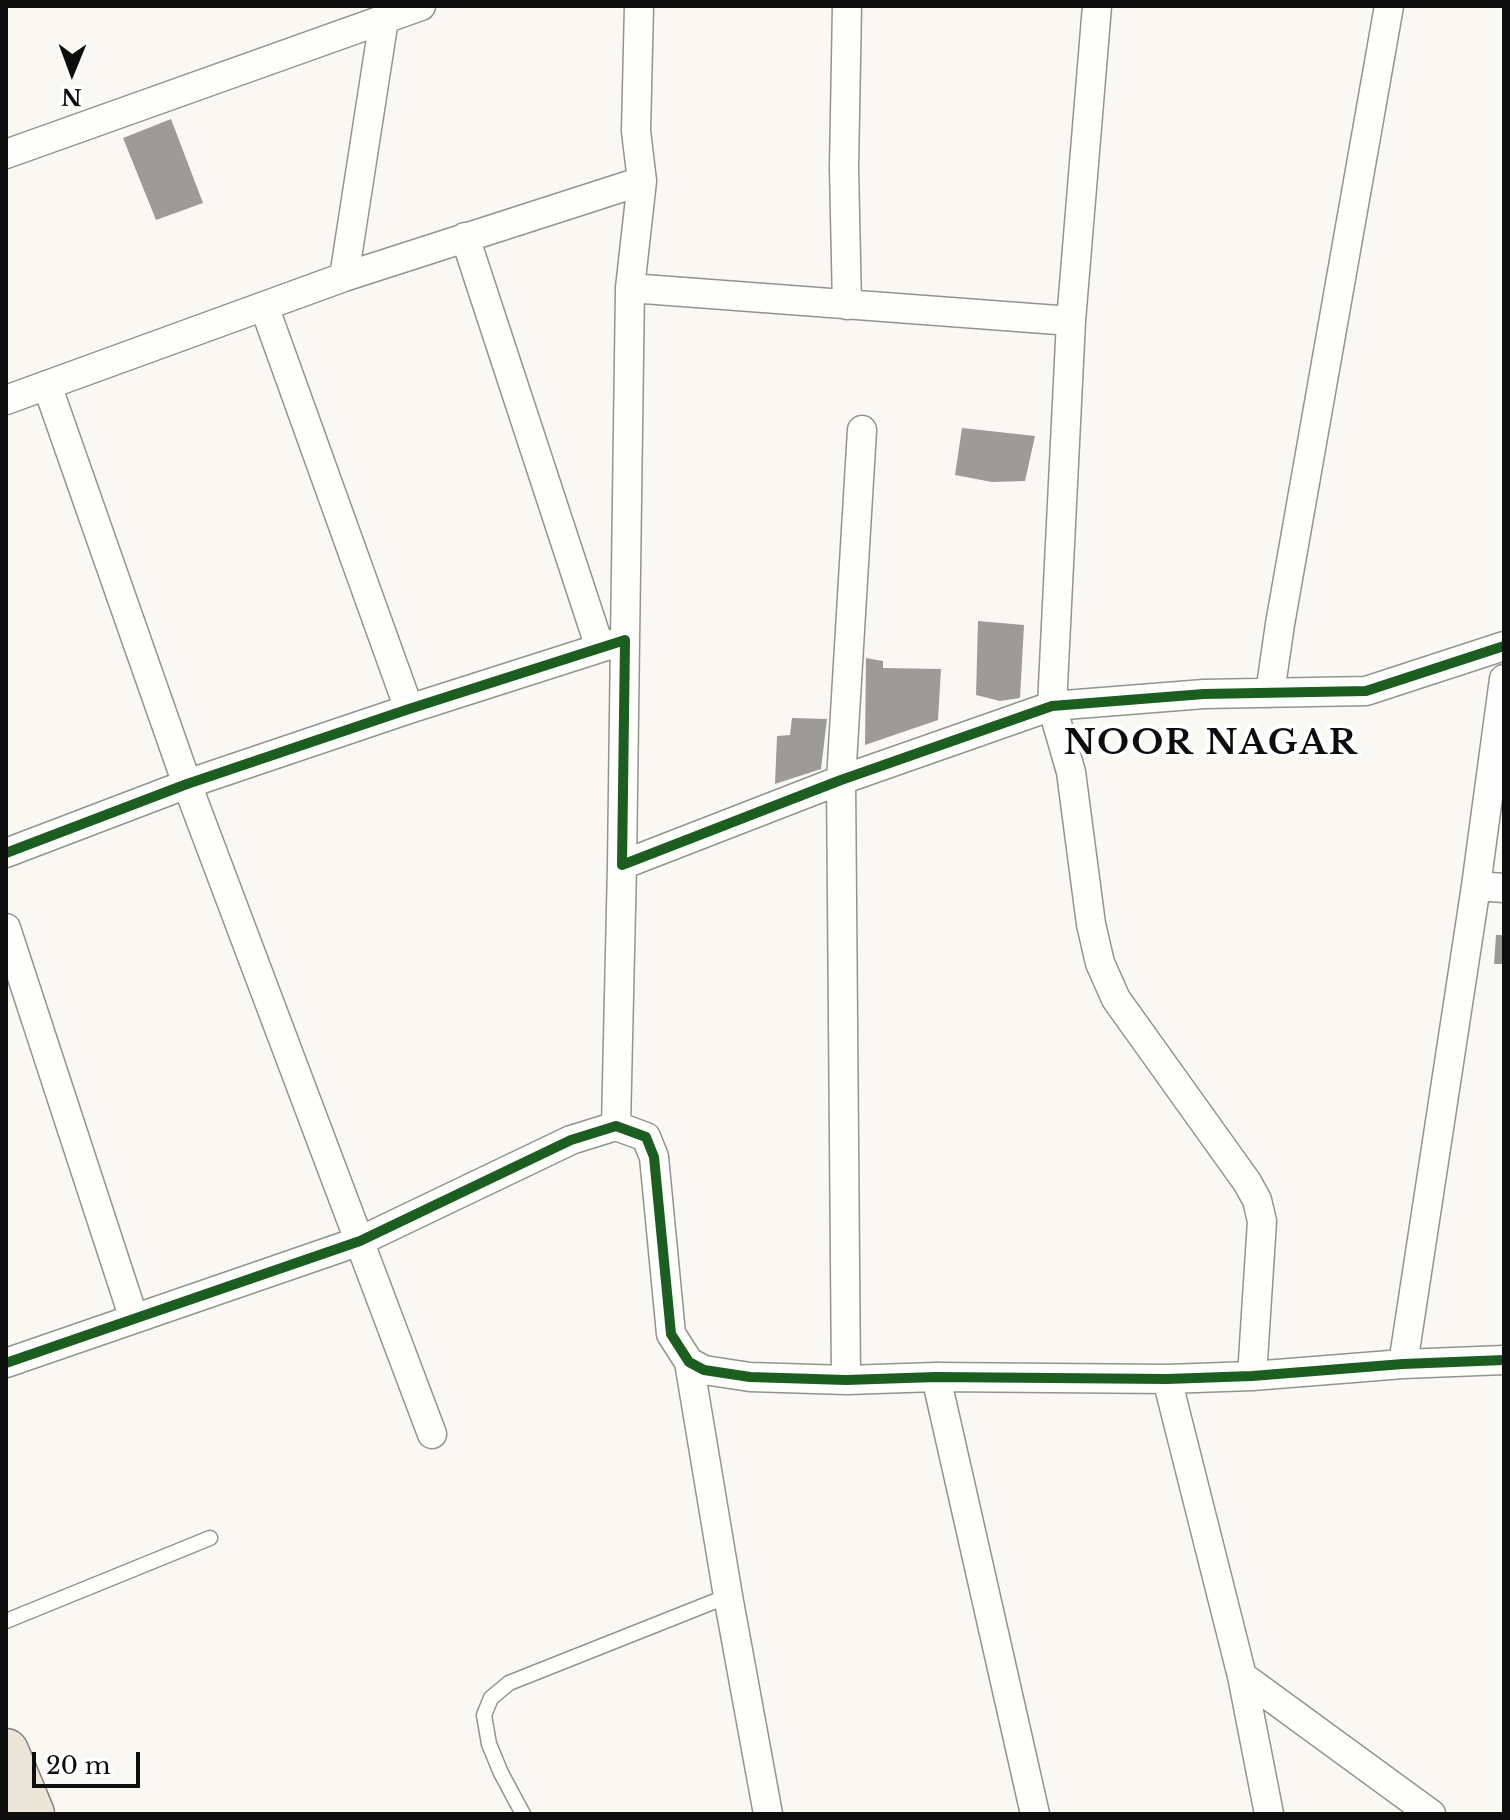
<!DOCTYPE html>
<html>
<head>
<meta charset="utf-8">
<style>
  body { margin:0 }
  #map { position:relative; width:1510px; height:1820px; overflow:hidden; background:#faf8f2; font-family:"Libre Baskerville",serif }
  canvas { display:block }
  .frame { position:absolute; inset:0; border:8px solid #0d0d0d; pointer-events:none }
  .north { position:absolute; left:32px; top:32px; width:80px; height:80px; -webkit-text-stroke:6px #fff; paint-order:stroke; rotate:181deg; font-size:22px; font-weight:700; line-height:32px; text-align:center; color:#0d0d0d }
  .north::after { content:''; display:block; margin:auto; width:28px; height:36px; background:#0d0d0d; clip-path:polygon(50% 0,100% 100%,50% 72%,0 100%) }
  .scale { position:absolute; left:32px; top:1752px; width:108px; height:36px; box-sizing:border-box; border:4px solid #0d0d0d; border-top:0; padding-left:10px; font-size:24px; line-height:28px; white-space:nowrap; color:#0d0d0d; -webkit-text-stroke:6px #fff; paint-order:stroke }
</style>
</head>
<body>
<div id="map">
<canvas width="1510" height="1820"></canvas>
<div class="frame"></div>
<div class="north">N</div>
<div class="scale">20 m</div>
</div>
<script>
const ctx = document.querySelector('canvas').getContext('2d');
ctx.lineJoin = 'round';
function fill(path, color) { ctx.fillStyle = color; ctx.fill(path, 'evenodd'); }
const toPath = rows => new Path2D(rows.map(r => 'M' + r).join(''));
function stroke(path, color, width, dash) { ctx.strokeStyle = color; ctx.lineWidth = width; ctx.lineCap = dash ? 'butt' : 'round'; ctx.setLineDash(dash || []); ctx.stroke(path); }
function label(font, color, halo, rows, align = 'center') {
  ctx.font = font + ' "Libre Baskerville",serif'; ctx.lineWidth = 8; ctx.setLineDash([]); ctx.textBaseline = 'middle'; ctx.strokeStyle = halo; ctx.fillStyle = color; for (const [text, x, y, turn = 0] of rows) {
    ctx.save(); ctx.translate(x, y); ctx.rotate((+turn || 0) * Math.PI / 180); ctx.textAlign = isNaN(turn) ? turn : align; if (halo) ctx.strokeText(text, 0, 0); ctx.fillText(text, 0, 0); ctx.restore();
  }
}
fill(toPath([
  [171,119,203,203,156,220,123,138],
  [962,428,1035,436,1025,481,992,482,955,475],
  [978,621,1024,625,1020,698,1000,701,976,695],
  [866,658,883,661,883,668,941,669,938,720,865,745],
  [792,718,827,719,821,769,775,784,777,736,790,735],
  [1496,935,1504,935,1504,964,1494,964]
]), '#9d9b98');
const service = toPath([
  [6,1621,210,1538],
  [523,1814,501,1773,489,1744,484,1715,491,1698,509,1683,728,1596]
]);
const minor = toPath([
  [847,6,844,168,847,305],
  [1097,6,1071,321,1052,706,1071,772,1091,924,1100,963,1116,999,1247,1182,1257,1200,1262,1221,1252,1376],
  [6,154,421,6],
  [465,237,600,648],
  [344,277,384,19,389,6],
  [630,288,1071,321],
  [264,306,409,709],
  [47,385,187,784,432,1434],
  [6,400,344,277,642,181,636,131,639,6],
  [625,640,630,288,642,181],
  [1270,693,1280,624,1389,6],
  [6,853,187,784,409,709,625,640,622,865,841,780,1052,706,1204,694,1366,691,1504,646],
  [1476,886,1504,888],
  [6,928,134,1319],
  [616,1126,622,865],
  [689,1362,728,1596,768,1814],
  [6,1363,360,1241,571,1140,616,1126,646,1137,654,1157,671,1334,689,1362,704,1370,750,1377,846,1380,936,1377,1167,1379,1252,1376,1403,1364,1504,1360],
  [1403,1364,1476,886,1504,679],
  [936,1377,1035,1814],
  [1167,1379,1242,1676,1269,1814],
  [846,1380,841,780,862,430],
  [1242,1676,1431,1814]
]);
const primary = toPath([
  [6,1751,32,1814]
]);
stroke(service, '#949390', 17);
stroke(minor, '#949390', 31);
stroke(primary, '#81807d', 47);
stroke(service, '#fefefd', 14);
stroke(minor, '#fefefd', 28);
stroke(primary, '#ebe6d9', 44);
stroke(toPath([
  [6,853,187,784,409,709,625,640,622,865,841,780,1052,706,1204,694,1366,691,1504,646],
  [6,1363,360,1241,571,1140,616,1126,646,1137,654,1157,671,1334,689,1362,704,1370,750,1377,846,1380,936,1377,1167,1379,1252,1376,1403,1364,1504,1360]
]), '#1b5e20', 10);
ctx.letterSpacing = '2px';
label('bold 34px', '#0d0d0d', '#fff', [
  ["NOOR NAGAR",1211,744]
]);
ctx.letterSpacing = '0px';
</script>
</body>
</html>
